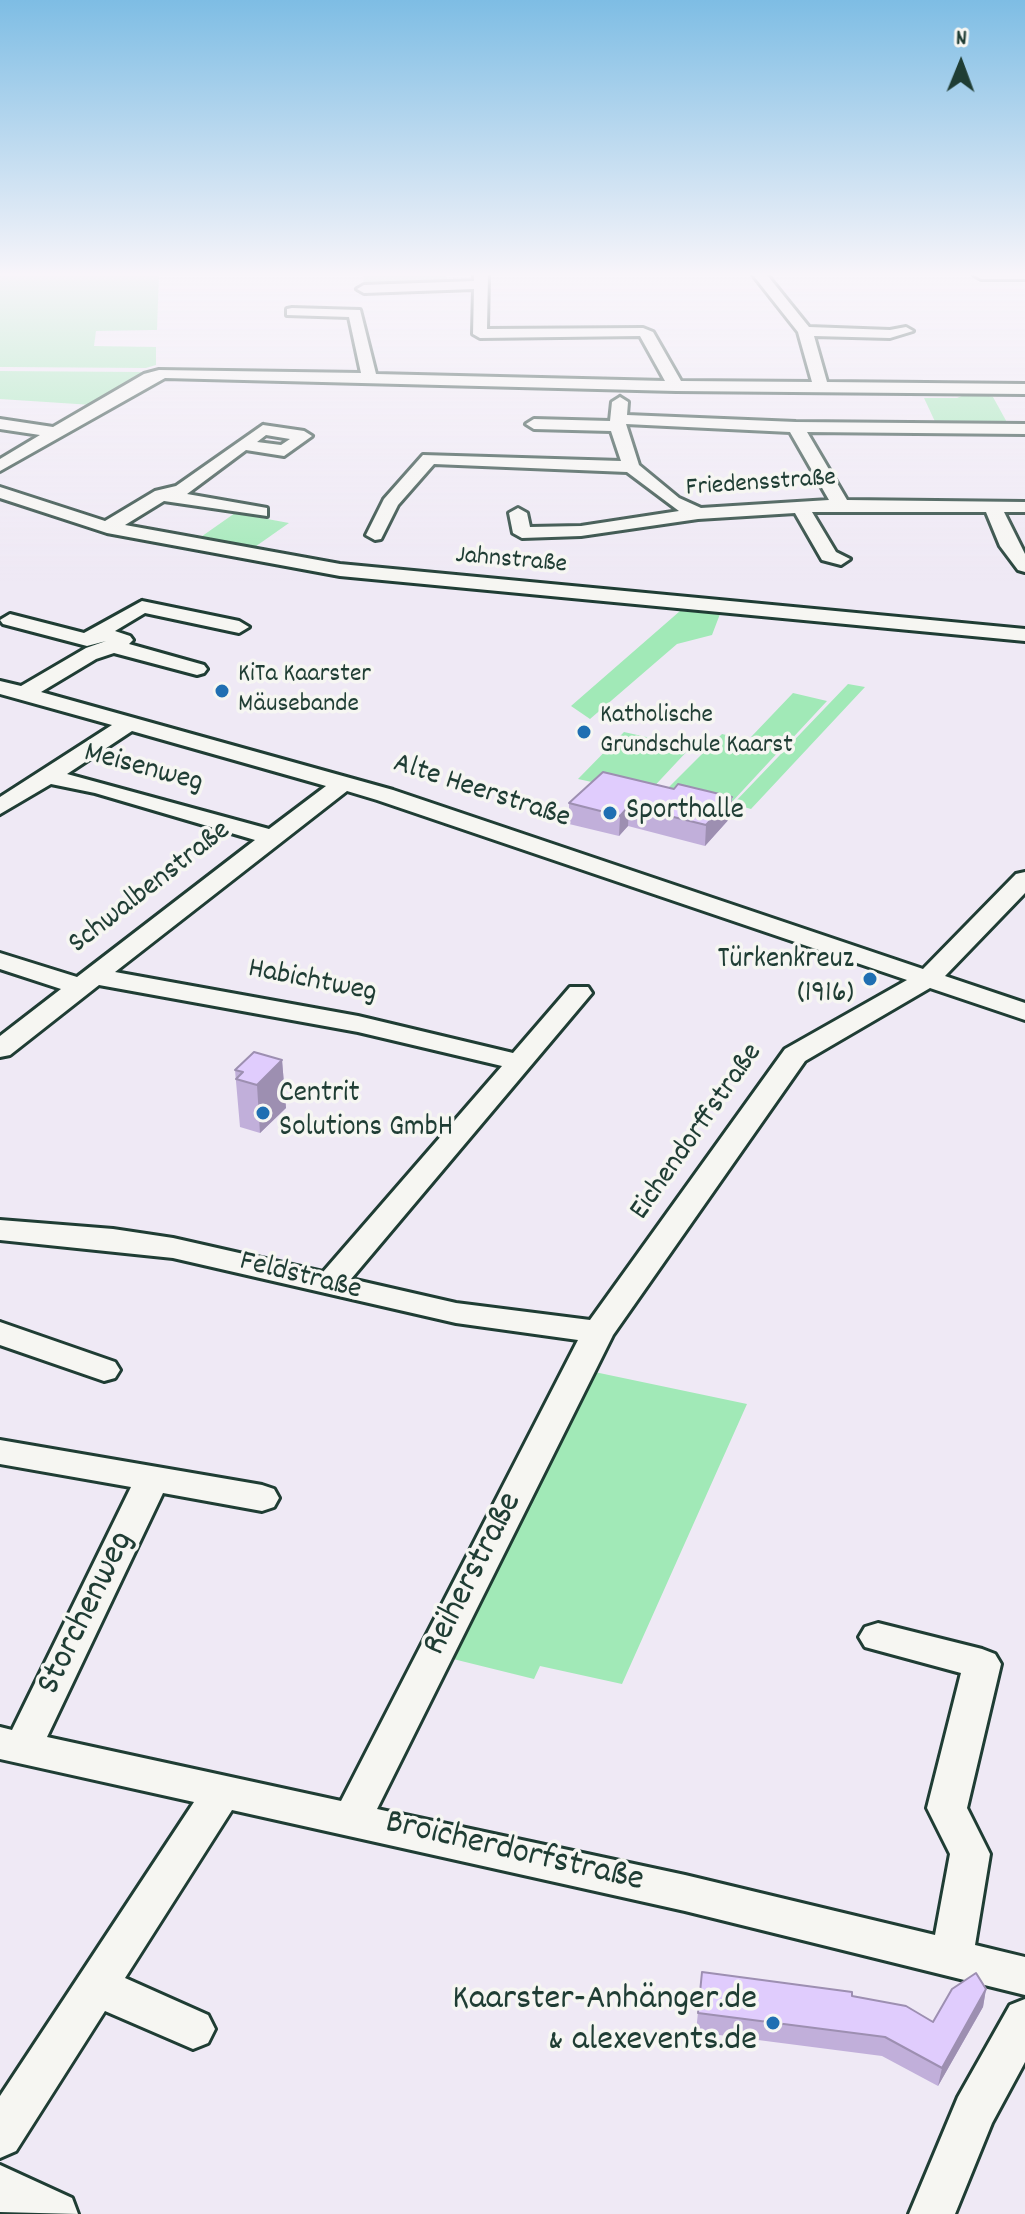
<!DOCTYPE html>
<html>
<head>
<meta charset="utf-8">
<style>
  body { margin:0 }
  #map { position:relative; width:1025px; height:2214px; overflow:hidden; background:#efe9f5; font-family:Dekko,sans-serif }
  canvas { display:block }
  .north { position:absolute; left:921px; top:24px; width:80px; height:80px; -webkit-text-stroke:6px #f6f6f2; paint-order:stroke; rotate:1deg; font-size:22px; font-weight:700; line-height:32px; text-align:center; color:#1f3d34 }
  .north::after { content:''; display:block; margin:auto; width:28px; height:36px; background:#1f3d34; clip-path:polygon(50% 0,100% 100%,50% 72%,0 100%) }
</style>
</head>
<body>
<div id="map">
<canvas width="1025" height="2214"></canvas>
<div class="north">N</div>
</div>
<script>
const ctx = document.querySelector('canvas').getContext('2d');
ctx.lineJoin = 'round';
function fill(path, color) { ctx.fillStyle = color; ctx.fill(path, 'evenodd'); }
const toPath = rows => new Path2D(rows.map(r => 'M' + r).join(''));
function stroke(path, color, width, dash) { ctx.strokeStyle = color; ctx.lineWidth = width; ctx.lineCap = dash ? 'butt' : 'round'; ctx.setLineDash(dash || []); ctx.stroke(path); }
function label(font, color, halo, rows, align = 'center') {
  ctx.font = font + ' Dekko,sans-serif'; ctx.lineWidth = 7; ctx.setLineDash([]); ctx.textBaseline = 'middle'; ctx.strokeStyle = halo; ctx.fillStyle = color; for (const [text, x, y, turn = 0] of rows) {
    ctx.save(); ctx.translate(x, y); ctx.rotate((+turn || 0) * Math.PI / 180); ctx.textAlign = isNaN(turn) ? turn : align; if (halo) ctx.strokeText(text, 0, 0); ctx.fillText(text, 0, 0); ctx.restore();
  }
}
fill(toPath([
  [0,275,159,275,157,330,96,331,94,346,156,347,156,365,146,368,0,367],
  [363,275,446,275,449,284,364,287],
  [0,371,144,372,92,405,0,399],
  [971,392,993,397,1009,426,938,428,924,398,957,398],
  [235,513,289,523,252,549,198,539],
  [680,611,720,614,712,635,677,644,590,719,571,706],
  [848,684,865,687,751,809,733,804],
  [793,693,827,701,786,745,751,737],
  [624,732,691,747,647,794,578,779],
  [722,734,782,748,731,803,668,788],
  [585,1370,747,1404,622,1684,540,1666,534,1679,441,1656]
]), '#a1e9b7');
const street = toPath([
  [474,275,488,275,487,329,643,328,653,332,681,381,812,382,798,332,753,275,767,275,809,327,890,330,906,327,913,331,890,338,814,336,827,382,1025,384,1025,394,676,391,165,378,0,471,0,459,40,435,0,429,0,419,53,427,144,374,159,370,361,373,349,317,287,315,287,309,292,308,360,310,376,374,665,381,640,336,480,338,473,334,474,289,364,293,357,289,364,285,474,281,474,275],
  [974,275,1025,275,1025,279,981,279,974,275],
  [620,397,628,402,627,415,796,422,1025,424,1025,434,807,432,847,500,1025,502,1025,512,1004,512,1025,554,1025,572,1018,570,1000,546,986,512,812,512,836,552,850,559,841,565,822,560,795,513,698,519,581,536,522,538,513,533,509,513,518,508,527,513,530,527,581,526,679,511,627,472,434,464,398,505,381,539,375,540,366,535,384,499,423,455,621,461,611,431,534,429,526,424,534,419,610,421,612,402,620,397],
  [626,424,790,432,829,500,701,508,679,498,639,465,626,424],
  [263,425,304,431,312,436,284,456,246,450,187,494,267,508,267,516,164,501,125,525,340,564,1025,629,1025,641,340,576,107,533,0,498,0,487,105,521,155,491,176,486,263,425],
  [266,435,290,439,281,445,257,442,266,435],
  [142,601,239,621,249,627,239,633,145,613,115,631,130,636,133,640,129,644,204,665,207,669,204,673,197,675,114,653,96,659,41,692,393,790,923,969,1016,874,1025,872,1025,893,945,976,1025,1003,1025,1020,930,988,805,1061,613,1335,377,1809,685,1875,935,1935,950,1854,927,1808,961,1673,865,1647,859,1637,865,1627,878,1623,982,1649,995,1654,1001,1664,967,1808,990,1854,975,1945,1025,1957,1025,1995,685,1911,232,1810,125,1978,208,2015,215,2029,208,2043,193,2049,105,2011,16,2151,0,2158,0,2096,194,1802,0,1759,0,1727,12,1730,131,1487,0,1464,0,1440,262,1485,274,1489,279,1498,274,1507,262,1511,163,1493,47,1737,341,1801,578,1340,456,1323,173,1258,0,1240,0,1220,113,1229,173,1238,323,1272,502,1066,358,1032,99,985,10,1055,0,1057,0,1036,61,989,0,969,0,953,77,977,255,840,95,793,51,784,0,814,0,797,112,725,0,694,0,681,21,686,86,648,106,641,87,646,3,624,0,620,10,614,84,633,142,601],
  [132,731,326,786,269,829,67,774,132,731],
  [347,791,377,800,907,980,785,1049,590,1320,456,1303,351,1279,592,993,588,987,570,987,513,1053,358,1016,115,972,347,791],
  [0,1322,115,1362,120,1370,115,1378,104,1381,0,1345,0,1322],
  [1025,1999,1025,2062,992,2123,955,2214,909,2214,958,2097,1010,2005,1025,1999],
  [0,2165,72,2198,78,2214,0,2212,0,2165]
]);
stroke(street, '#1f3d34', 6);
fill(street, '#f6f6f2');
fill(toPath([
  [674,789,732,797,731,817,705,846,628,826,619,836,569,824,569,803],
  [282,1060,286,1108,260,1133,240,1127,235,1070],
  [702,1972,852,1996,933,2022,986,1989,983,2007,938,2086,882,2056,696,2032]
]), '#c1afda');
fill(toPath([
  [732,797,731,817,705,846,706,825],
  [629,806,628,826,619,836,620,816],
  [282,1060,286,1108,260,1133,257,1085],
  [986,1989,983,2007,938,2086,942,2068]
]), '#9d8fb1');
const building = toPath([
  [603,772,674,789,678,784,732,797,706,825,629,806,620,816,569,803,603,772],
  [254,1052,282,1060,257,1085,236,1079,243,1072,235,1070,254,1052],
  [702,1972,852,1992,852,1996,906,2006,933,2022,952,1989,976,1973,986,1989,942,2068,885,2037,698,2013,702,1972]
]);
fill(building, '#e0ccfd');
stroke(building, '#9d8fb1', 2);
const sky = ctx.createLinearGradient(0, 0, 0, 584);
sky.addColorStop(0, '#7ebde4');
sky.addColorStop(0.47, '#f8f5fa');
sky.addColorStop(1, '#f8f5fa00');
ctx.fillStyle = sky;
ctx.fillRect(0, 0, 1025, 584);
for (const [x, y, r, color] of [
  [222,691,8,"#1f6fb2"],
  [584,732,8,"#1f6fb2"],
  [610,813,8,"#1f6fb2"],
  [870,979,8,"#1f6fb2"],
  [263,1113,8,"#1f6fb2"],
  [773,2023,8,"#1f6fb2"]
]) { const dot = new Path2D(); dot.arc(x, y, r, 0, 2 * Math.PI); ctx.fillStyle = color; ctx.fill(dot); stroke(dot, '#f6f6f2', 3); }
label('26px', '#1f3d34', '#f6f6f2', [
  ["Friedensstraße",761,485,-4],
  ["Jahnstraße",511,562,5]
]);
label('26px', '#1f3d34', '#f6f6f2', [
  ["KiTa Kaarster",238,676],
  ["Mäusebande",238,706],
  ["Katholische",600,717],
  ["Grundschule Kaarst",600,747]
], 'left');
label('30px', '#1f3d34', '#f6f6f2', [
  ["Meisenweg",143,770,15],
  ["Alte Heerstraße",481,793,18],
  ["Schwalbenstraße",151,889,-38],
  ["Habichtweg",312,983,11],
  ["Eichendorffstraße",698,1133,-55],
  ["Feldstraße",300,1278,14]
]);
label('30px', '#1f3d34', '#f6f6f2', [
  ["Sporthalle",626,813],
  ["Türkenkreuz",854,962,"right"],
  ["(1916)",854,996,"right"],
  ["Centrit",279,1096],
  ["Solutions GmbH",279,1130]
], 'left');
label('36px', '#1f3d34', '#f6f6f2', [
  ["Reiherstraße",475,1575,-63],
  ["Storchenweg",88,1614,-64],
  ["Broicherdorfstraße",514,1854,13]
]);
label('36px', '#1f3d34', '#f6f6f2', [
  ["Kaarster-Anhänger.de",757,2002],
  ["& alexevents.de",757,2043]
], 'right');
</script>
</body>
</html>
